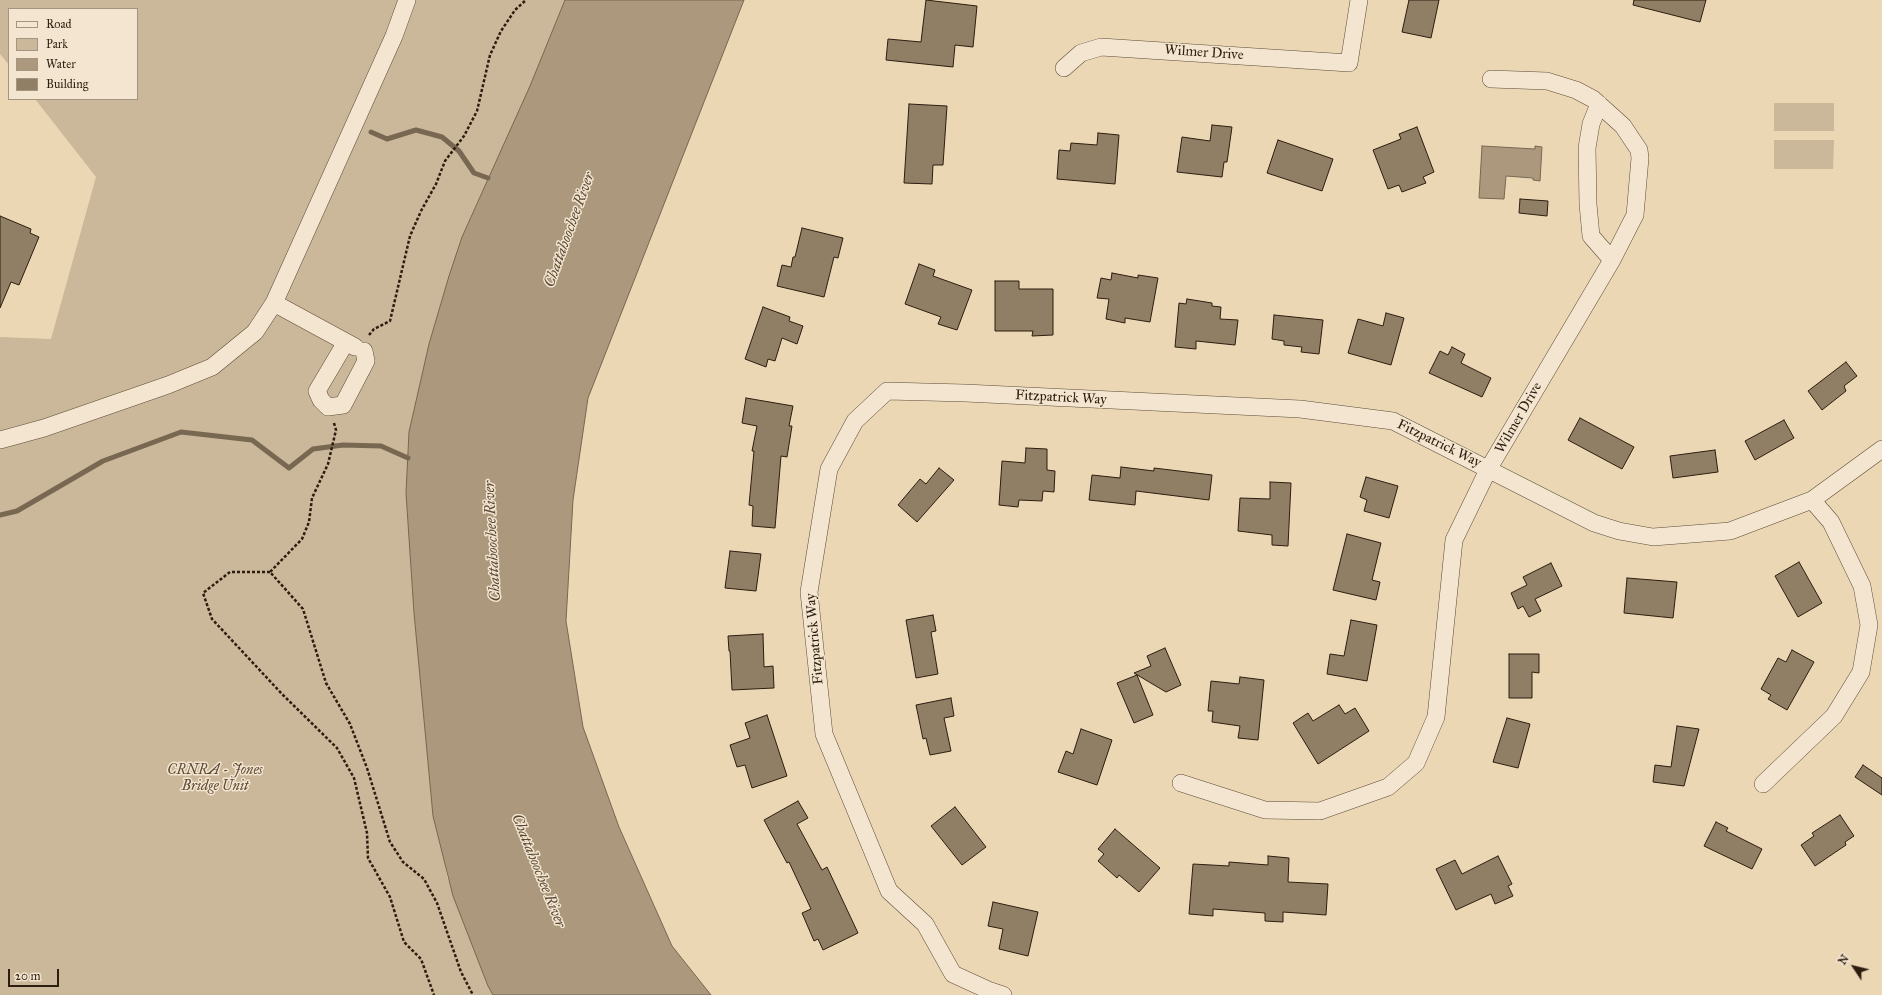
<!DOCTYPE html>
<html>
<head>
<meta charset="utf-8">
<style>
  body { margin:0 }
  #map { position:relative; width:1882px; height:995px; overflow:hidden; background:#ecd7b5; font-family:"IM FELL Great Primer",serif }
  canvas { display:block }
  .legend { position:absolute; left:8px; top:8px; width:130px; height:92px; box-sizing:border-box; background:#f3e5cf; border:1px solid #a39582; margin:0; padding:5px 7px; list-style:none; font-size:12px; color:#2c1d0f }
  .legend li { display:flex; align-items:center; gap:8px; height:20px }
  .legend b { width:20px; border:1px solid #a39582 }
  .north { position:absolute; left:1834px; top:947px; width:40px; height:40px; -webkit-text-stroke:3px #f3e5cf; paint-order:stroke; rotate:305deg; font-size:11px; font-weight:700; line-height:16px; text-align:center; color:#2c1d0f }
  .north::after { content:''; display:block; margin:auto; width:14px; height:18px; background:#2c1d0f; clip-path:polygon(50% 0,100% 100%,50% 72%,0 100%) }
  .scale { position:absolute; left:8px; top:969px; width:51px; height:18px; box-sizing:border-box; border:2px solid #2c1d0f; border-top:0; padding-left:5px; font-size:12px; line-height:14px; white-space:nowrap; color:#2c1d0f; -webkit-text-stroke:3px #f3e5cf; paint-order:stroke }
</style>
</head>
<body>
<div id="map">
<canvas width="1882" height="995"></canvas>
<ul class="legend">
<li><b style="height:5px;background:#f3e5cf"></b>Road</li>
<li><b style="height:11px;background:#cbb799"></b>Park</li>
<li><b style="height:11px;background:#ab987d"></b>Water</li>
<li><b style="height:11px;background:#907e65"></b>Building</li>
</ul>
<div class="north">N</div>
<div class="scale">20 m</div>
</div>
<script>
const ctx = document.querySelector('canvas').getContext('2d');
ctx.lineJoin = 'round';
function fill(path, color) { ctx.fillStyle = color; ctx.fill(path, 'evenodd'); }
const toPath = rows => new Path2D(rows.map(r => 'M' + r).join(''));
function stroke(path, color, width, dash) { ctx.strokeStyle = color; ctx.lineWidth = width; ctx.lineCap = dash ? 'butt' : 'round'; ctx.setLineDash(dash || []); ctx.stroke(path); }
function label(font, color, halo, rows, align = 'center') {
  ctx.font = font + ' "IM FELL Great Primer",serif'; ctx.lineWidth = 3; ctx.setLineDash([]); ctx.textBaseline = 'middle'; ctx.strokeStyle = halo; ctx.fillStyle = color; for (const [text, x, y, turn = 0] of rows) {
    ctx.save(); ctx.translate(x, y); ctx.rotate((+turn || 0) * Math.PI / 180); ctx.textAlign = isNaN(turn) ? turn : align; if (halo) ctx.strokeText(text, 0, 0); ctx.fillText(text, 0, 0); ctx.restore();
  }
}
fill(toPath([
  [0,0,569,0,433,778,447,877,500,995,0,995,0,337,51,339,96,177,35,99,137,99,137,9,9,9,9,65,0,54],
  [1774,103,1834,103,1834,131,1774,131],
  [1774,140,1834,140,1833,169,1774,169]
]), '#cbb799');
const water = toPath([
  [565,0,744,0,588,398,573,500,566,621,583,727,619,827,672,946,711,995,493,995,488,986,453,896,433,816,414,613,406,493,409,432,429,344,449,276,462,237,530,86,565,0],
  [1482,146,1535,149,1535,146,1542,147,1540,181,1533,180,1533,178,1506,176,1504,199,1479,198,1482,146]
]);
fill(water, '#ab987d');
stroke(water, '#786751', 1);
stroke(toPath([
  [371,132,387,139,416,130,442,137,459,151,474,173,488,178],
  [0,515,17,511,103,461,181,432,252,440,289,468,313,449,343,445,381,446,408,458]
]), '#786751', 5);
const building = toPath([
  [926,0,977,6,973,47,955,45,953,67,886,60,888,39,921,42,926,0],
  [1409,0,1439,0,1431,38,1402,32,1409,0],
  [1634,0,1706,0,1700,22,1633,5,1634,0],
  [909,104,947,106,943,165,933,165,932,184,904,183,909,104],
  [1212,125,1232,127,1227,162,1224,162,1222,177,1177,172,1182,137,1210,141,1212,125],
  [1417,127,1434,172,1423,177,1426,183,1402,192,1399,185,1388,189,1373,150,1401,139,1399,134,1417,127],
  [1098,133,1119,135,1115,184,1057,179,1059,150,1070,151,1071,143,1097,145,1098,133],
  [1278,140,1333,159,1322,191,1267,173,1278,140],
  [1520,199,1548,201,1547,216,1519,213,1520,199],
  [0,216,31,229,30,233,39,237,19,285,11,282,0,308,0,216],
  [802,228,843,238,838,258,834,257,824,297,777,286,782,265,791,267,793,257,795,257,802,228],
  [919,264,935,270,933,276,972,290,957,330,938,324,941,317,905,304,919,264],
  [1112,273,1138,278,1138,275,1158,278,1150,322,1125,318,1125,323,1106,319,1109,299,1097,298,1101,278,1111,280,1112,273],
  [995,281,1019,281,1019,289,1053,289,1053,335,1032,336,1033,331,995,331,995,281],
  [1187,299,1212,303,1212,306,1221,307,1220,319,1238,320,1235,345,1196,341,1196,349,1175,347,1179,303,1186,304,1187,299],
  [763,307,790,317,789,321,803,326,797,344,782,338,775,361,768,359,766,367,745,359,763,307],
  [1386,313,1404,318,1391,365,1348,353,1358,319,1383,326,1386,313],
  [1274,315,1323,320,1319,354,1301,352,1302,347,1284,345,1284,341,1272,339,1274,315],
  [1452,347,1465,354,1461,363,1491,378,1482,397,1429,373,1440,351,1448,355,1452,347],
  [1846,362,1857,376,1844,386,1846,391,1822,410,1808,391,1846,362],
  [746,398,793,406,789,426,792,426,787,457,781,456,775,528,752,526,753,506,749,505,754,451,752,451,757,426,742,423,746,398],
  [1580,418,1634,447,1622,469,1568,440,1580,418],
  [1784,420,1794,438,1755,460,1745,441,1784,420],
  [1026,448,1047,449,1047,470,1055,471,1054,492,1043,491,1042,501,1019,500,1018,507,999,505,1002,461,1025,463,1026,448],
  [1715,450,1718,472,1673,478,1670,456,1715,450],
  [1121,467,1154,471,1154,468,1212,475,1209,500,1136,491,1135,505,1089,500,1092,475,1120,478,1121,467],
  [939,468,954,480,917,522,898,505,920,479,926,484,939,468],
  [1366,477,1398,486,1389,518,1364,511,1367,500,1360,497,1366,477],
  [1270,482,1291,483,1288,546,1272,545,1272,535,1238,531,1240,498,1270,499,1270,482],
  [1347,534,1381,543,1372,580,1380,582,1376,600,1333,590,1347,534],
  [730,551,761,554,756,591,725,588,730,551],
  [1799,562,1822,603,1798,617,1775,576,1799,562],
  [1551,563,1562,586,1535,599,1541,611,1529,617,1523,606,1518,609,1511,593,1527,585,1523,577,1551,563],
  [1627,578,1677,582,1673,618,1624,613,1627,578],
  [933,615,936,631,931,632,938,674,916,678,906,620,933,615],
  [1351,620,1377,625,1367,681,1327,674,1330,654,1344,656,1351,620],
  [763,634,764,667,773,666,774,688,732,690,730,651,729,651,728,636,763,634],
  [1165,648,1181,685,1166,692,1134,673,1151,666,1147,656,1165,648],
  [1792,650,1814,662,1787,710,1768,699,1771,695,1761,689,1778,658,1786,662,1792,650],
  [1509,654,1539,654,1539,673,1532,672,1532,698,1509,698,1509,654],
  [1137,675,1153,715,1134,723,1117,683,1137,675],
  [1240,677,1264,680,1258,740,1238,738,1240,726,1212,722,1213,711,1208,711,1211,681,1239,684,1240,677],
  [951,698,954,716,944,718,951,751,930,755,926,738,923,739,916,705,951,698],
  [1339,705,1345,714,1355,708,1369,731,1318,764,1293,723,1308,713,1313,721,1339,705],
  [767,715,787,776,752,788,745,765,737,767,730,745,750,738,745,723,767,715],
  [1507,718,1530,724,1518,768,1493,762,1507,718],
  [1677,726,1699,729,1684,786,1653,782,1655,765,1671,767,1677,726],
  [1081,729,1112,740,1097,785,1058,772,1066,751,1073,754,1081,729],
  [1863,765,1882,778,1882,795,1855,777,1863,765],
  [798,801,808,818,797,824,822,870,827,867,858,933,823,950,818,939,814,941,802,913,811,909,789,862,787,863,764,820,798,801],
  [955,807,986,847,962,865,931,826,955,807],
  [1840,815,1854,836,1845,842,1846,845,1815,866,1801,845,1814,836,1812,833,1840,815],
  [1716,822,1728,828,1726,831,1762,849,1752,869,1704,846,1716,822],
  [1115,829,1160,868,1139,892,1119,875,1117,878,1098,861,1104,854,1098,849,1115,829],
  [1268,856,1289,858,1288,882,1328,884,1326,915,1283,912,1283,922,1265,921,1265,913,1213,909,1213,916,1189,914,1193,864,1229,866,1229,862,1268,865,1268,856],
  [1498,856,1512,884,1508,886,1513,896,1495,904,1491,894,1456,910,1436,869,1455,860,1462,874,1498,856],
  [993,902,1038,912,1028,956,999,949,1003,929,988,926,993,902]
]);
fill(building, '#907e65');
stroke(building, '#2c1d0f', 1);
const minor = toPath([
  [1064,68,1081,53,1101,47,1349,63,1359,0],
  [1599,104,1591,124,1587,148,1588,204,1591,236,1612,260],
  [274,303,355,347],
  [346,342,317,391,321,400,328,407,343,405,366,361,364,351],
  [0,440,44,428,168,385,212,367,255,332,274,303,394,36,407,0],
  [1181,783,1265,810,1320,811,1388,787,1416,763,1436,717,1454,540,1489,468,1612,260,1635,215,1640,158,1639,150,1623,126,1593,99,1576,90,1547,81,1491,79],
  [1763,784,1834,716,1861,672,1869,625,1862,586,1831,522,1812,500],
  [1003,995,988,990,953,974,925,924,889,891,824,734,809,592,829,469,855,421,887,391,965,393,1300,409,1393,421,1594,523,1619,531,1653,537,1730,531,1812,500,1882,449]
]);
stroke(minor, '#5c4c38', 18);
stroke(toPath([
  [369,335,374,329,390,321,410,236,421,211,436,184,445,161,464,136,477,111,490,55,501,31,515,10,526,0],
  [334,423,336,430,328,464,312,498,309,522,302,539,270,572,303,609,326,683,350,724,367,768,390,842,403,862,424,879,437,903,461,972,473,995],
  [270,572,230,572,203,593,212,619,282,694,337,748,354,778,367,833,368,858,390,897,404,942,421,959,434,995]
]), '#2c1d0f', 2.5, [3, 2]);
stroke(minor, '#f3e5cf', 17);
label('14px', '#2c1d0f', '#f3e5cf', [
  ["Wilmer Drive",1204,53,4],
  ["Fitzpatrick Way",1061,398,3],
  ["Wilmer Drive",1519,418,-60],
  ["Fitzpatrick Way",1439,444,26],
  ["Fitzpatrick Way",815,639,-95]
]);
label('italic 14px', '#5c4b38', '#f3e5cf', [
  ["CRNRA - Jones",215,771],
  ["Bridge Unit",215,787]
]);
label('italic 15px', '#584836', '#f3e5cf', [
  ["Chattahoochee River",570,230,-70],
  ["Chattahoochee River",493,541,-93],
  ["Chattahoochee River",538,871,68]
]);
</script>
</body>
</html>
